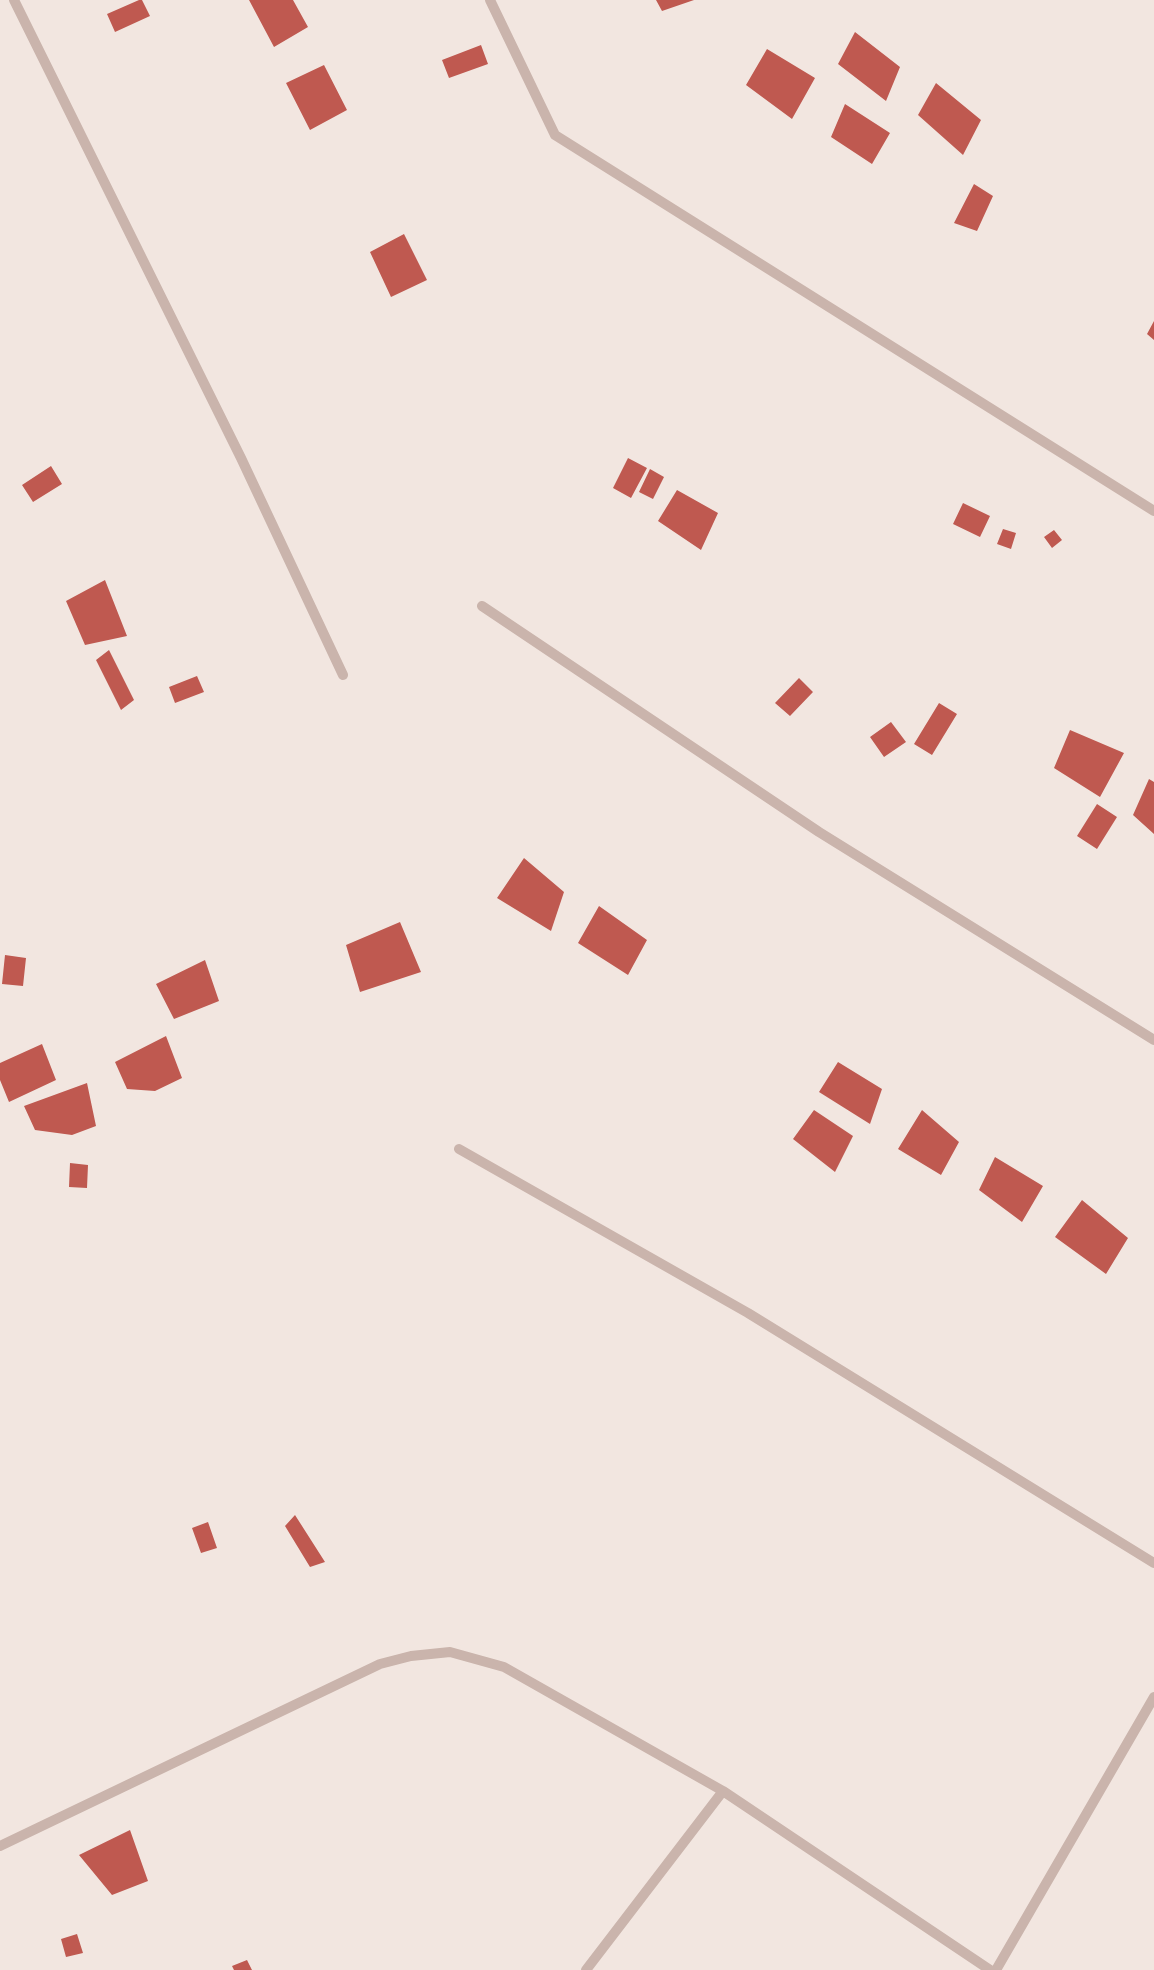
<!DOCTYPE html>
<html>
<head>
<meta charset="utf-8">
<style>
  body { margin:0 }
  canvas { display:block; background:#f2e6e0 }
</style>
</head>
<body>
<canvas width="1154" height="1970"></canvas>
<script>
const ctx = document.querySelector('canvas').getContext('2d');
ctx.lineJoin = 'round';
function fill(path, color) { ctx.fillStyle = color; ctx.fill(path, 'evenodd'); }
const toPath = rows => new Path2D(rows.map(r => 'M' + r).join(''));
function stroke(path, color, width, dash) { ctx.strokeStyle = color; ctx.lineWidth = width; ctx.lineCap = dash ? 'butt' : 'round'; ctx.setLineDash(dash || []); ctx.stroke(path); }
fill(toPath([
  [139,0,142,0,150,16,115,32,107,14],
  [249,0,293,0,308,27,274,47],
  [656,0,694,0,662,11],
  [855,32,900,67,886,101,838,64],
  [481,45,488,64,449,78,442,60],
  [767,49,815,78,792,119,746,85],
  [324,65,347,110,310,130,286,83],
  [936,83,981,120,963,155,918,115],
  [845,104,890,133,872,164,831,137],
  [974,184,993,196,977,231,954,223],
  [404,234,427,280,391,297,370,252],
  [1154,321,1154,340,1147,334],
  [628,458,647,468,631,498,613,488],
  [51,466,62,484,33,502,22,485],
  [650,469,664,477,653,499,639,492],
  [677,490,718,513,701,550,658,521],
  [963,503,990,516,980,537,953,524],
  [1003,529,1016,533,1011,549,997,544],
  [1054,530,1062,540,1052,548,1044,537],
  [105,580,127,636,85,645,66,601],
  [109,650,134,700,121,710,96,660],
  [197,676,204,692,175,703,169,687],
  [799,678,813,692,790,716,775,703],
  [939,703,957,714,932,755,914,744],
  [891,722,906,742,884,757,870,737],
  [1070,730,1124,753,1100,797,1054,768],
  [1149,779,1154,782,1154,834,1133,815],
  [1097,804,1117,817,1097,849,1077,836],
  [524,858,564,892,551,931,497,898],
  [599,906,647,940,628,975,578,943],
  [400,922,421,972,360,992,346,945],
  [5,955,26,958,23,986,2,984],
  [205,960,219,1001,174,1019,156,984],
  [166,1036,182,1078,155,1091,127,1089,115,1062],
  [42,1044,56,1080,9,1102,0,1080,0,1063],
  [838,1062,882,1089,870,1124,819,1092],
  [87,1083,96,1126,72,1135,35,1130,24,1106],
  [814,1110,853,1136,835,1172,793,1139],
  [922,1110,959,1142,941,1175,898,1149],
  [995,1157,1043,1186,1022,1222,979,1190],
  [70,1163,88,1165,87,1188,69,1187],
  [1082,1200,1128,1238,1106,1274,1055,1237],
  [295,1515,325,1562,310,1567,285,1526],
  [208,1522,217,1548,201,1553,192,1528],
  [130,1830,148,1881,112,1895,79,1855],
  [77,1934,83,1953,66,1957,61,1939],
  [247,1960,252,1970,234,1970,232,1966]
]), '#bf5950');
stroke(toPath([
  [14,0,241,458,343,675],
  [490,0,555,135,1154,511],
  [482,606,819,832,1154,1040],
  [459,1149,748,1313,1154,1563],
  [0,1846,380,1664,411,1656,450,1652,504,1667,723,1791,990,1970],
  [586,1970,723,1791],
  [996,1970,1154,1697]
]), '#cab4ac', 10);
</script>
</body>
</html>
